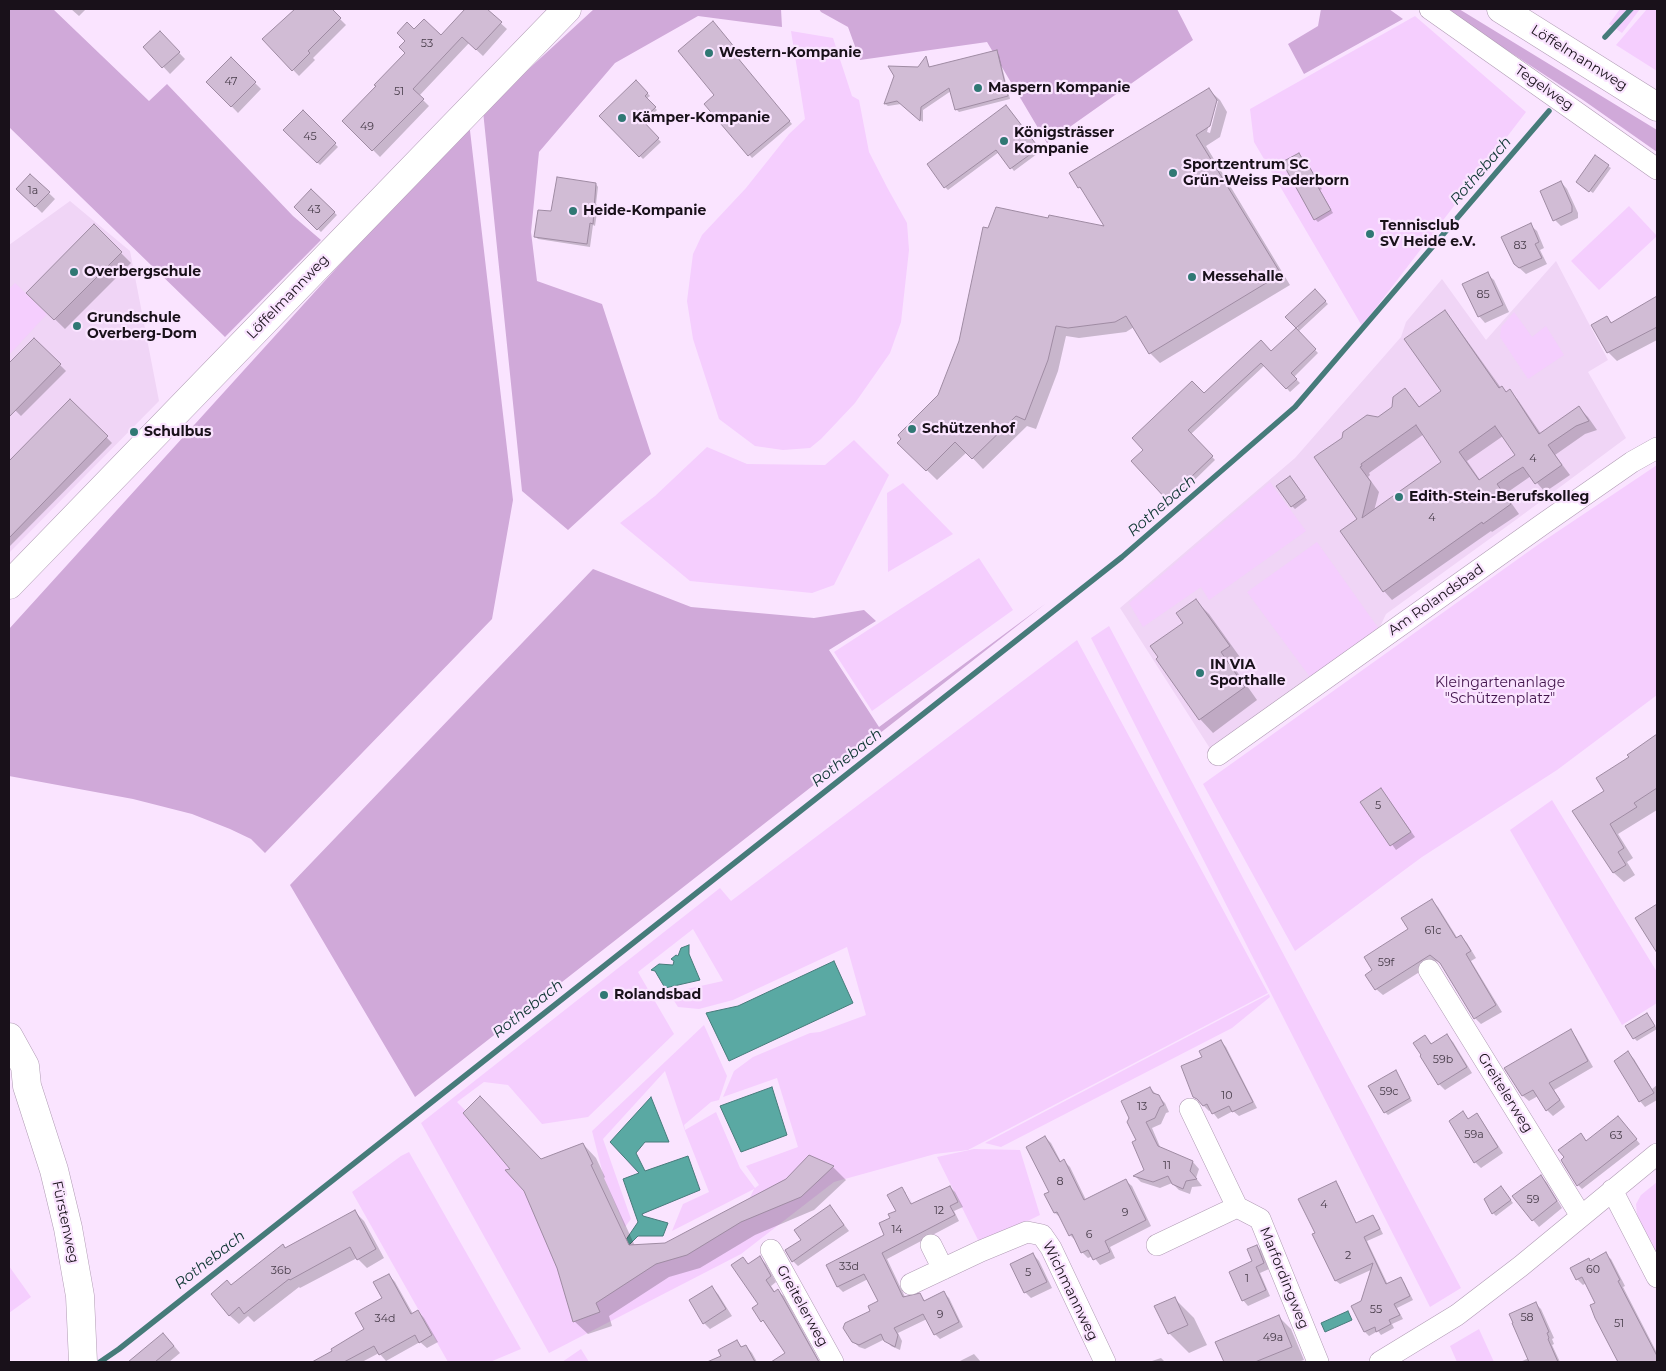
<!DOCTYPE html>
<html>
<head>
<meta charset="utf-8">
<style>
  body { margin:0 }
  #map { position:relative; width:1666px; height:1371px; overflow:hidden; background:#fae4ff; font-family:Montserrat,sans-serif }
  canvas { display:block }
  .frame { position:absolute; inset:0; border:10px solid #19111a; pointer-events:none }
</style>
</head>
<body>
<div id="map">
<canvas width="1666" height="1371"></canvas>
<div class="frame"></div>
</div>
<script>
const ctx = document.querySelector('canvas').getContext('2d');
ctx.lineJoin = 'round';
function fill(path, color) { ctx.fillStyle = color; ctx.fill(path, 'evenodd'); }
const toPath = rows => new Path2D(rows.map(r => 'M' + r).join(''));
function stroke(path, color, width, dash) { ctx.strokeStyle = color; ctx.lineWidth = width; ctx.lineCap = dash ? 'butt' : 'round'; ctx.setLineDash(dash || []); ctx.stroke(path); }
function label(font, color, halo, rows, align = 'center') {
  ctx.font = font + ' Montserrat,sans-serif'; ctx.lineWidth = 4.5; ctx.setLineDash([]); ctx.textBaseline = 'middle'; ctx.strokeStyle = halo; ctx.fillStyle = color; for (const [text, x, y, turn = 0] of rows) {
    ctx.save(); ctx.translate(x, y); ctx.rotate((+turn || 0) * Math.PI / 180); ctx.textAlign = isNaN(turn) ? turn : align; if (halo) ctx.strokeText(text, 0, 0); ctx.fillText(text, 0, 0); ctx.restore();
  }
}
fill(toPath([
  [70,201,130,251,159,401,9,553,9,245],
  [1556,261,1608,360,1588,372,1626,438,1517,519,1386,614,1379,629,1211,750,1120,608,1295,458,1401,337,1406,322,1442,279,1486,340]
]), '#f0d5f6');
fill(toPath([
  [1620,9,1640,9,1622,33,1609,24],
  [1647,9,1657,9,1657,71,1616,45],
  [1415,16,1526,112,1362,326,1254,142,1250,109],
  [791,31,833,38,852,96,859,100,869,152,888,189,907,223,909,250,901,322,890,353,855,403,821,439,810,448,783,450,755,446,719,419,693,339,687,301,693,254,702,235,746,188,789,134,805,119],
  [1629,206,1657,236,1599,290,1571,261],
  [15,283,47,314,9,355,9,289],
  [1514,312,1532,337,1546,326,1564,355,1528,379,1500,337,1501,327],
  [854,440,889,475,834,585,812,593,690,581,620,523,655,496,707,447,747,464,825,465],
  [1657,465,1657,695,1557,770,1422,857,1295,951,1203,784,1539,544],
  [1270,482,1306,531,1209,600,1201,587,1143,627,1129,603],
  [903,483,953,534,888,572,887,493],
  [1317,542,1379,629,1310,677,1247,592],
  [979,558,1013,610,872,711,834,652],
  [1109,626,1461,1288,1430,1307,1091,638],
  [1077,640,1268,993,968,1150,935,1154,834,1182,741,1254,549,1353,421,1123,720,888,731,901],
  [693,929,723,981,669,993,678,1007,699,1009,733,1000,847,947,866,1015,820,1032,810,1033,753,1057,734,1071,723,1097,777,1078,798,1147,746,1166,759,1185,755,1188,740,1168,716,1112,685,1130,684,1125,711,1102,719,1100,727,1076,704,1025,592,1131,604,1178,625,1227,631,1219,603,1139,665,1071,685,1131,709,1192,683,1204,672,1231,754,1189,747,1204,633,1266,626,1250,638,1236,663,1236,668,1223,643,1216,643,1214,701,1190,688,1156,645,1171,636,1153,645,1142,669,1142,651,1097,610,1142,638,1173,623,1179,638,1222,623,1243,587,1167,593,1164,583,1143,559,1152,561,1156,545,1162,524,1144,467,1112,457,1102,484,1082,508,1085,542,1124,588,1117,674,1034,638,972],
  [1552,800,1657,972,1657,1003,1622,1025,1510,830],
  [1269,994,1270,997,1232,1028,1001,1147,985,1143],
  [974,1149,1020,1150,1040,1215,980,1244,937,1157],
  [409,1152,521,1349,490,1362,448,1362,352,1192,401,1156],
  [1657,1182,1657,1256,1637,1215,1636,1204,1641,1195],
  [9,1266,31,1297,9,1313],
  [1479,1329,1494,1362,1457,1362,1450,1346],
  [581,1349,589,1362,562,1362]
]), '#f5cefe');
fill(toPath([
  [9,9,53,9,149,101,167,84,293,216,321,240,225,337,9,127],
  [594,9,781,9,782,27,698,16,615,63,539,152,531,232,537,281,602,304,651,454,568,530,522,491,483,111],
  [819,9,1177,9,1193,40,1047,143,987,42,860,60,848,27,821,12],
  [1321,9,1389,9,1403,19,1304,74,1288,44,1318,26],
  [1444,9,1459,9,1657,130,1657,152,1583,100],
  [469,122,513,500,492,619,265,853,251,839,230,829,192,814,133,799,9,776,9,629],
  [593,569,691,607,814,618,864,610,876,621,829,650,879,727,1045,604,415,1097,290,885]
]), '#d0a9d9');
const water = toPath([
  [689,945,689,954,700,980,665,988,655,971,651,970,659,964,673,965,674,961,671,959,676,955,678,956,681,948,689,945],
  [834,961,853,1003,729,1061,706,1013,738,1006,834,961],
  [772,1087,787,1135,741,1152,720,1106,772,1087],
  [651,1097,669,1142,645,1142,636,1153,645,1171,688,1156,700,1190,642,1214,643,1216,668,1223,663,1236,638,1236,629,1245,619,1250,638,1222,623,1179,639,1173,610,1142,651,1097],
  [1348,1311,1352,1320,1325,1332,1321,1323,1348,1311]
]);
fill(water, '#5aa9a3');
stroke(water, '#467b7a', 1);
fill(toPath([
  [71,9,86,9,79,16],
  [297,9,330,9,346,25,313,58,315,60,299,76,264,40],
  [467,9,485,9,507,29,483,56,469,43,419,96,429,106,380,157,344,121,407,53,414,31,441,37],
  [716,26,742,58,738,61,792,124,752,158,706,104,716,95],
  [160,33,185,59,170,74,145,47],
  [996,52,999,55,1010,99,959,112,956,109,951,91,923,110,923,122,901,104,888,106,885,104,895,76,918,69,926,58,930,68],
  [231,59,261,89,238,113,208,82],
  [636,81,650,96,646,99,657,110,644,124,661,142,643,159,600,116],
  [1209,90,1220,100,1227,112,1220,137,1206,146,1290,285,1160,363,1150,353,1134,327,1126,332,1079,338,1066,336,1058,371,1036,429,1027,426,983,469,967,452,937,480,899,443,939,396,960,341,989,229,1049,219,1107,228,1087,196,1079,187],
  [1215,101,1218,101,1210,133,1207,132],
  [1009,109,1041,151,1014,171,999,152,948,190,945,187],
  [303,112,338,147,320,165,285,130],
  [1608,166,1611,168,1593,193,1580,184],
  [1309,167,1322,189,1320,190,1333,213,1318,222,1315,219,1307,168],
  [31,176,55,199,42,213,18,189],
  [1561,182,1567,189,1578,213,1578,218,1561,226,1555,220],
  [596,184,598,187,596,204,598,206,595,226,593,225,590,247,538,239,535,236,552,213],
  [311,191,337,215,321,232,295,207],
  [1530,225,1537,231,1544,248,1540,250,1547,264,1526,274,1515,264],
  [94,226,131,263,65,329,28,293],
  [1487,274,1494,280,1509,312,1485,323,1479,316],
  [1315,291,1328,304,1298,332,1318,353,1294,377,1300,383,1290,392,1265,365,1191,434,1215,460,1171,503,1133,462,1204,395,1271,353,1298,328,1287,317],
  [1657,296,1657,340,1617,361,1608,352,1593,325,1607,318,1613,324],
  [1444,312,1453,321,1501,388,1502,387,1507,393,1510,391,1518,400,1541,434,1579,408,1588,417,1597,430,1585,434,1555,455,1570,475,1545,492,1531,476,1505,494,1519,514,1492,532,1491,531,1392,600,1384,591,1359,519,1316,457,1393,408,1405,390,1420,408,1443,392],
  [1424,434,1443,462,1374,511,1379,492,1368,477,1370,475,1369,473],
  [1503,436,1517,455,1480,480,1467,461],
  [34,339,66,371,21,416,9,404,9,365],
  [70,400,112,443,9,547,9,462],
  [1293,480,1307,500,1295,509,1292,506],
  [1196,601,1209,614,1242,660,1233,666,1257,700,1213,733,1200,719,1157,659,1184,623],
  [1657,736,1657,810,1618,834,1633,858,1627,862,1635,875,1624,882,1614,873,1574,812,1606,791,1631,758,1629,755],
  [1381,789,1415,837,1396,850,1362,803],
  [1431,900,1438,907,1458,939,1461,937,1467,943,1476,958,1471,961,1502,1012,1481,1024,1475,1018,1442,965,1437,961,1383,995,1376,989,1374,970,1410,929],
  [1650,1017,1657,1029,1637,1041,1634,1038],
  [1571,1031,1576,1037,1593,1067,1554,1090,1565,1107,1553,1116,1547,1110,1538,1096,1529,1101,1523,1096,1506,1069],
  [1447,1036,1453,1042,1472,1073,1445,1090,1439,1084,1422,1056,1425,1037,1433,1045],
  [1221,1041,1226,1047,1257,1108,1239,1116,1233,1111,1218,1119,1211,1110,1209,1111,1195,1097,1204,1057],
  [1628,1053,1634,1059,1652,1089,1657,1085,1657,1100,1645,1107,1640,1101],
  [1396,1071,1412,1101,1388,1115,1385,1112],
  [1150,1088,1165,1103,1169,1112,1166,1113,1161,1124,1152,1128,1161,1149,1193,1162,1199,1169,1196,1178,1202,1186,1192,1187,1190,1194,1179,1190,1172,1183,1160,1188,1141,1182,1135,1176,1146,1171,1137,1141],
  [1463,1113,1469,1120,1477,1115,1482,1121,1503,1153,1481,1168,1475,1162],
  [1622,1122,1640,1144,1582,1189,1578,1185,1581,1134,1587,1142],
  [1045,1137,1051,1143,1061,1162,1064,1161,1070,1167,1086,1200,1126,1181,1132,1186,1151,1226,1110,1247,1115,1258,1100,1265,1093,1256,1088,1258,1082,1252,1076,1241,1070,1235,1061,1218,1055,1213,1051,1193],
  [583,1144,596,1158,605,1177,604,1178,635,1246,665,1244,786,1180,810,1157,833,1167,846,1180,814,1210,755,1235,700,1268,669,1277,609,1316,612,1326,588,1334,574,1321,541,1160],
  [1541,1176,1547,1183,1562,1208,1539,1227,1533,1220],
  [1335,1182,1339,1186,1357,1224,1373,1216,1376,1220,1383,1234,1367,1241,1388,1285,1400,1279,1404,1282,1413,1300,1397,1308,1403,1319,1392,1324,1394,1328,1381,1335,1378,1331,1369,1336,1365,1332,1353,1306,1362,1302,1373,1269,1340,1284,1336,1281,1314,1235,1316,1234],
  [950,1187,955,1192,963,1207,954,1211,959,1221,887,1259,905,1297,920,1295,926,1302,944,1293,949,1298,963,1327,940,1339,935,1334,927,1319,898,1333,902,1341,900,1350,891,1346,885,1339,865,1349,859,1347,853,1341,872,1311,880,1301,868,1279,843,1292,838,1287,827,1266,886,1236,891,1219,897,1211,902,1189,906,1193,904,1193,913,1211,915,1210,907,1193,913,1205],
  [1504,1191,1513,1203,1496,1216,1493,1213],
  [830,1206,849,1231,798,1266,793,1261,803,1241],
  [355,1212,364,1221,384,1258,367,1268,357,1258,300,1288,299,1287,254,1322,248,1316,239,1324,229,1315,231,1286,283,1246,286,1249],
  [1257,1246,1262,1251,1269,1269,1260,1273,1270,1296,1248,1306,1243,1300],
  [1033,1254,1039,1261,1052,1288,1031,1298,1025,1292],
  [1605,1254,1611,1259,1625,1286,1623,1287,1657,1353,1657,1362,1620,1362,1596,1318,1596,1303,1586,1283,1583,1285,1577,1279,1588,1259,1591,1262],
  [760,1258,766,1264,776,1282,771,1286,775,1292,778,1291,784,1296,820,1362,783,1362,780,1357,787,1353,754,1308,759,1305,743,1259,749,1265],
  [389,1275,395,1282,413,1314,418,1311,424,1318,438,1342,427,1348,420,1342,386,1361,379,1353,362,1362,314,1362,334,1351,366,1330,384,1299],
  [712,1288,718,1294,732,1316,710,1329,704,1323],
  [1174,1298,1194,1318,1207,1345,1189,1353,1169,1333],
  [1535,1303,1541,1309,1554,1338,1552,1339,1554,1344,1552,1345,1560,1362,1520,1362,1529,1358],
  [1278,1316,1291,1329,1304,1360,1298,1362,1225,1362,1217,1342],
  [170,1341,180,1353,169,1362,140,1362,136,1357],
  [737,1342,743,1348,746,1346,752,1353,757,1362,725,1362,719,1351],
  [974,1354,981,1362,958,1362],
  [1161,1358,1165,1362,1149,1362]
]), '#0003');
stroke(toPath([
  [1605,37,1631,9],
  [100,1362,119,1349,1122,557,1295,407,1549,111]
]), '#467b7a', 5.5);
const building = toPath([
  [295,9,332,9,341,18,308,51,310,53,292,71,262,39,295,9],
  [465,9,487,9,502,22,476,50,462,37,413,89,424,99,372,151,342,121,376,86,374,85,405,53,399,47,405,41,397,33,407,22,414,29,424,19,441,35,465,9],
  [713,21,740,54,737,57,790,121,748,156,704,104,714,95,678,51,713,21],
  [160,31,180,52,162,68,143,47,160,31],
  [997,50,1008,96,955,110,949,88,921,107,920,121,897,101,884,104,894,76,888,66,918,67,926,56,929,67,997,50],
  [231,57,256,82,231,107,206,82,231,57],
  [636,80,648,93,645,96,656,107,642,120,659,138,639,157,599,116,636,80],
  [1209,88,1217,100,1210,126,1196,135,1281,274,1149,354,1126,316,1115,322,1068,328,1056,326,1048,360,1025,420,1016,416,972,459,955,442,926,471,897,443,901,439,898,435,938,395,959,341,983,227,988,228,996,207,1048,218,1049,215,1104,226,1080,187,1078,188,1069,173,1209,88],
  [1006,105,1039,148,1010,169,996,150,944,188,927,164,1006,105],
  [303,110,336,143,317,163,283,130,303,110],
  [1299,153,1307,167,1309,166,1320,186,1318,187,1331,210,1314,220,1282,162,1299,153],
  [1595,155,1609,165,1589,192,1576,182,1595,155],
  [30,174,50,192,35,207,16,189,30,174],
  [557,177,596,183,593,224,590,223,587,244,534,237,538,210,551,211,557,177],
  [1561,181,1572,206,1572,212,1553,221,1540,191,1561,181],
  [311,189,335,212,317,230,294,207,311,189],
  [1531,223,1539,242,1535,244,1542,258,1519,268,1514,264,1501,237,1531,223],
  [94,224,122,252,54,320,26,293,94,224],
  [1488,272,1503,305,1478,317,1462,284,1488,272],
  [1315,289,1326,301,1296,328,1285,317,1315,289],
  [1657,296,1657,327,1607,353,1591,325,1607,316,1611,323,1657,296],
  [1445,310,1499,388,1502,386,1506,392,1510,389,1539,434,1579,406,1589,421,1576,426,1548,445,1562,465,1535,484,1523,467,1510,475,1497,484,1511,504,1483,524,1482,522,1383,592,1340,531,1357,519,1314,457,1342,438,1343,432,1367,415,1378,417,1392,407,1393,397,1405,388,1419,407,1441,391,1404,339,1445,310],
  [1416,425,1441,462,1362,518,1371,482,1360,467,1362,466,1361,464,1416,425],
  [1495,426,1515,455,1479,480,1459,452,1495,426],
  [1296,328,1316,349,1291,373,1297,379,1286,389,1261,363,1188,430,1213,456,1167,500,1131,461,1143,450,1132,438,1192,381,1204,393,1261,340,1271,351,1296,328],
  [34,338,61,364,9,417,9,363,34,338],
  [70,399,108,436,9,538,9,461,70,399],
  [1290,476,1305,497,1291,507,1276,486,1290,476],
  [1196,599,1230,646,1221,652,1245,687,1199,720,1156,659,1158,657,1150,646,1183,623,1176,613,1196,599],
  [1657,734,1657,788,1634,803,1637,807,1610,824,1624,848,1618,852,1626,865,1613,873,1572,811,1604,791,1596,778,1629,757,1627,755,1657,734],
  [1381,788,1411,832,1390,846,1360,802,1381,788],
  [1432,899,1456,938,1461,935,1471,951,1466,954,1496,1005,1474,1019,1440,963,1430,955,1375,990,1365,975,1372,970,1364,957,1408,929,1401,918,1432,899],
  [1657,904,1657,953,1635,918,1657,904],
  [1647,1013,1655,1026,1633,1039,1625,1026,1647,1013],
  [1571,1029,1588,1061,1549,1083,1560,1100,1546,1111,1533,1090,1522,1096,1504,1068,1571,1029],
  [1447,1034,1467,1067,1438,1085,1420,1056,1421,1055,1413,1043,1425,1035,1431,1044,1447,1034],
  [1221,1040,1253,1102,1232,1112,1229,1106,1212,1114,1207,1104,1203,1106,1197,1099,1193,1097,1181,1066,1202,1057,1199,1051,1221,1040],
  [1628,1051,1654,1093,1639,1102,1614,1061,1628,1051],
  [1396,1070,1410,1098,1384,1113,1368,1086,1396,1070],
  [1150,1087,1153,1093,1159,1095,1164,1105,1160,1107,1155,1118,1146,1122,1158,1146,1193,1161,1190,1171,1197,1179,1186,1181,1183,1189,1172,1184,1168,1176,1153,1182,1133,1176,1144,1170,1132,1142,1136,1140,1127,1122,1129,1118,1121,1101,1150,1087],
  [480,1096,541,1159,583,1143,593,1164,591,1165,629,1245,665,1243,786,1179,809,1155,834,1166,801,1197,741,1222,687,1255,656,1264,596,1303,600,1312,573,1322,557,1268,524,1191,505,1170,510,1169,463,1113,480,1096],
  [1463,1111,1468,1119,1477,1113,1498,1147,1474,1163,1449,1121,1463,1111],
  [1618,1116,1637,1139,1577,1186,1561,1160,1564,1157,1558,1150,1581,1133,1586,1141,1618,1116],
  [1045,1136,1060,1162,1064,1159,1084,1200,1126,1179,1146,1220,1105,1241,1110,1252,1093,1260,1088,1250,1081,1253,1072,1234,1069,1236,1057,1212,1054,1213,1044,1194,1049,1192,1026,1147,1045,1136],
  [1541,1175,1557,1201,1532,1221,1512,1196,1541,1175],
  [1336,1181,1356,1223,1373,1215,1380,1229,1364,1237,1386,1284,1401,1277,1410,1296,1394,1304,1400,1315,1389,1320,1391,1324,1376,1332,1375,1327,1364,1332,1351,1306,1361,1301,1373,1263,1335,1281,1312,1234,1315,1233,1298,1199,1336,1181],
  [950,1186,958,1202,950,1206,955,1215,882,1253,903,1297,920,1293,924,1301,944,1291,959,1322,934,1335,923,1314,894,1328,898,1335,895,1347,884,1341,881,1334,859,1345,852,1342,843,1328,845,1323,870,1311,868,1306,878,1301,864,1274,837,1287,826,1265,884,1235,879,1223,890,1218,888,1214,896,1211,887,1195,902,1187,911,1204,950,1186],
  [1501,1186,1511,1200,1492,1214,1484,1199,1501,1186],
  [830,1205,844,1225,792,1262,785,1250,801,1240,794,1230,830,1205],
  [355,1210,376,1249,357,1260,350,1247,290,1280,289,1279,244,1314,239,1307,229,1316,211,1294,227,1280,231,1285,283,1244,285,1248,355,1210],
  [1257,1245,1264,1263,1256,1267,1266,1290,1242,1301,1229,1272,1252,1261,1247,1249,1257,1245],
  [1606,1252,1620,1280,1618,1281,1657,1356,1657,1362,1618,1362,1595,1318,1590,1305,1595,1303,1582,1277,1576,1280,1570,1268,1589,1258,1590,1261,1606,1252],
  [1033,1253,1047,1282,1024,1293,1010,1264,1033,1253],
  [760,1256,771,1276,766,1280,774,1292,778,1289,819,1362,771,1362,785,1353,763,1320,761,1322,752,1308,758,1304,731,1265,743,1257,748,1264,760,1256],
  [389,1274,411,1314,418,1310,432,1335,419,1343,415,1335,379,1355,374,1346,344,1362,312,1362,332,1351,331,1349,364,1329,355,1313,382,1298,373,1282,389,1274],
  [712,1286,726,1309,703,1324,689,1300,712,1286],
  [1175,1297,1188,1325,1168,1334,1154,1306,1175,1297],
  [1536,1302,1549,1332,1547,1333,1549,1338,1548,1339,1558,1362,1529,1362,1512,1323,1513,1323,1509,1314,1536,1302],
  [1279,1315,1292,1347,1255,1362,1224,1362,1215,1342,1279,1315],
  [163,1333,174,1346,155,1362,128,1362,163,1333],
  [737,1340,741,1347,746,1345,755,1362,707,1362,721,1356,718,1350,737,1340]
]);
fill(building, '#d1bcd5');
stroke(building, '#9f8ba3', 1);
const street = toPath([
  [1430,9,1657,169],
  [1218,755,1543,524,1632,462,1657,448],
  [1429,970,1581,1216],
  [1190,1109,1237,1207,1260,1219,1318,1362],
  [1612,1190,1657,1277],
  [931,1245,943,1269],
  [1157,1245,1237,1207],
  [771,1250,833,1362],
  [911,1284,981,1251,1027,1232,1042,1235,1051,1248,1105,1362],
  [1380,1362,1457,1315,1521,1266,1657,1154]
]);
const secondary = toPath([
  [1501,9,1657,107],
  [9,585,567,9],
  [9,1037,25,1066,27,1086,54,1170,68,1228,80,1296,83,1362]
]);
stroke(street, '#b09bb4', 22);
stroke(secondary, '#b09bb4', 29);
stroke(street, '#fff', 21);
stroke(secondary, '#fff', 28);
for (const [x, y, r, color] of [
  [709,53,5,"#307874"],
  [978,88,5,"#307874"],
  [622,118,5,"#307874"],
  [1004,141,5,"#307874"],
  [1173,173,5,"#307874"],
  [573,211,5,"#307874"],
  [1370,234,5,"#307874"],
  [74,272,5,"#307874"],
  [1192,277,5,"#307874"],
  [77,326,5,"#307874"],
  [912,429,5,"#307874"],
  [134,432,5,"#307874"],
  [1399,497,5,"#307874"],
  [1200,673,5,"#307874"],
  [604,995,5,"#307874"]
]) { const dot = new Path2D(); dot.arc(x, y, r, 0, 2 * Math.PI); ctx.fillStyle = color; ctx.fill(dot); stroke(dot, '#fae4ff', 2); }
label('11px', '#473c49', null, [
  ["53",427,44],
  ["47",231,82],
  ["51",399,92],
  ["49",367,127],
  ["45",310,137],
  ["1a",33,191],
  ["43",314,210],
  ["83",1520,246],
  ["85",1483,295],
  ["4",1533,459],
  ["4",1432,518],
  ["5",1378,806],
  ["61c",1433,931],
  ["59f",1386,963],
  ["59b",1443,1060],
  ["59c",1389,1092],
  ["10",1227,1096],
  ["13",1142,1107],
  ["59a",1474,1135],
  ["63",1616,1136],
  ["11",1167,1166],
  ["8",1060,1182],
  ["59",1533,1200],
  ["4",1324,1205],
  ["12",939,1211],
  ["9",1125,1213],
  ["14",897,1230],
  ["6",1089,1235],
  ["2",1348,1256],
  ["33d",849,1267],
  ["60",1593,1270],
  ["36b",281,1271],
  ["5",1028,1273],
  ["1",1247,1279],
  ["55",1376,1310],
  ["9",940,1315],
  ["58",1527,1318],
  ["34d",385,1319],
  ["51",1619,1324],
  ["49a",1273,1338]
]);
label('bold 14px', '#19111a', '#fae4ff', [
  ["Western-Kompanie",719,53],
  ["Maspern Kompanie",988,88],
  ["Kämper-Kompanie",632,118],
  ["Königsträsser",1014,133],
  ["Kompanie",1014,149],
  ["Sportzentrum SC",1183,165],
  ["Grün-Weiss Paderborn",1183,181],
  ["Heide-Kompanie",583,211],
  ["Tennisclub",1380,226],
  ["SV Heide e.V.",1380,242],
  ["Overbergschule",84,272],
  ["Messehalle",1202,277],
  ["Grundschule",87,318],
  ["Overberg-Dom",87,334],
  ["Schützenhof",922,429],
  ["Schulbus",144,432],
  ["Edith-Stein-Berufskolleg",1409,497],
  ["IN VIA",1210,665],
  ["Sporthalle",1210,681],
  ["Rolandsbad",614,995]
], 'left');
label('14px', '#19111a', '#fae4ff', [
  ["Löffelmannweg",1579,58,32],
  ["Tegelweg",1544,88,35],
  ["Löffelmannweg",288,297,-46],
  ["Am Rolandsbad",1436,600,-35],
  ["Greitelerweg",1505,1093,58],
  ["Fürstenweg",65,1222,78],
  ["Marfordingweg",1284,1278,68],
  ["Wichmannweg",1070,1291,64],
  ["Greitelerweg",802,1306,61]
]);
label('14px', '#42134c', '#fae4ff', [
  ["Kleingartenanlage",1500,683],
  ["\"Schützenplatz\"",1500,699]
]);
label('italic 15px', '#103734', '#fae4ff', [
  ["Rothebach",1481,171,-49],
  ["Rothebach",1162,506,-41],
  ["Rothebach",847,758,-38],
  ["Rothebach",528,1009,-38],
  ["Rothebach",210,1260,-38]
]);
</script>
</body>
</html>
